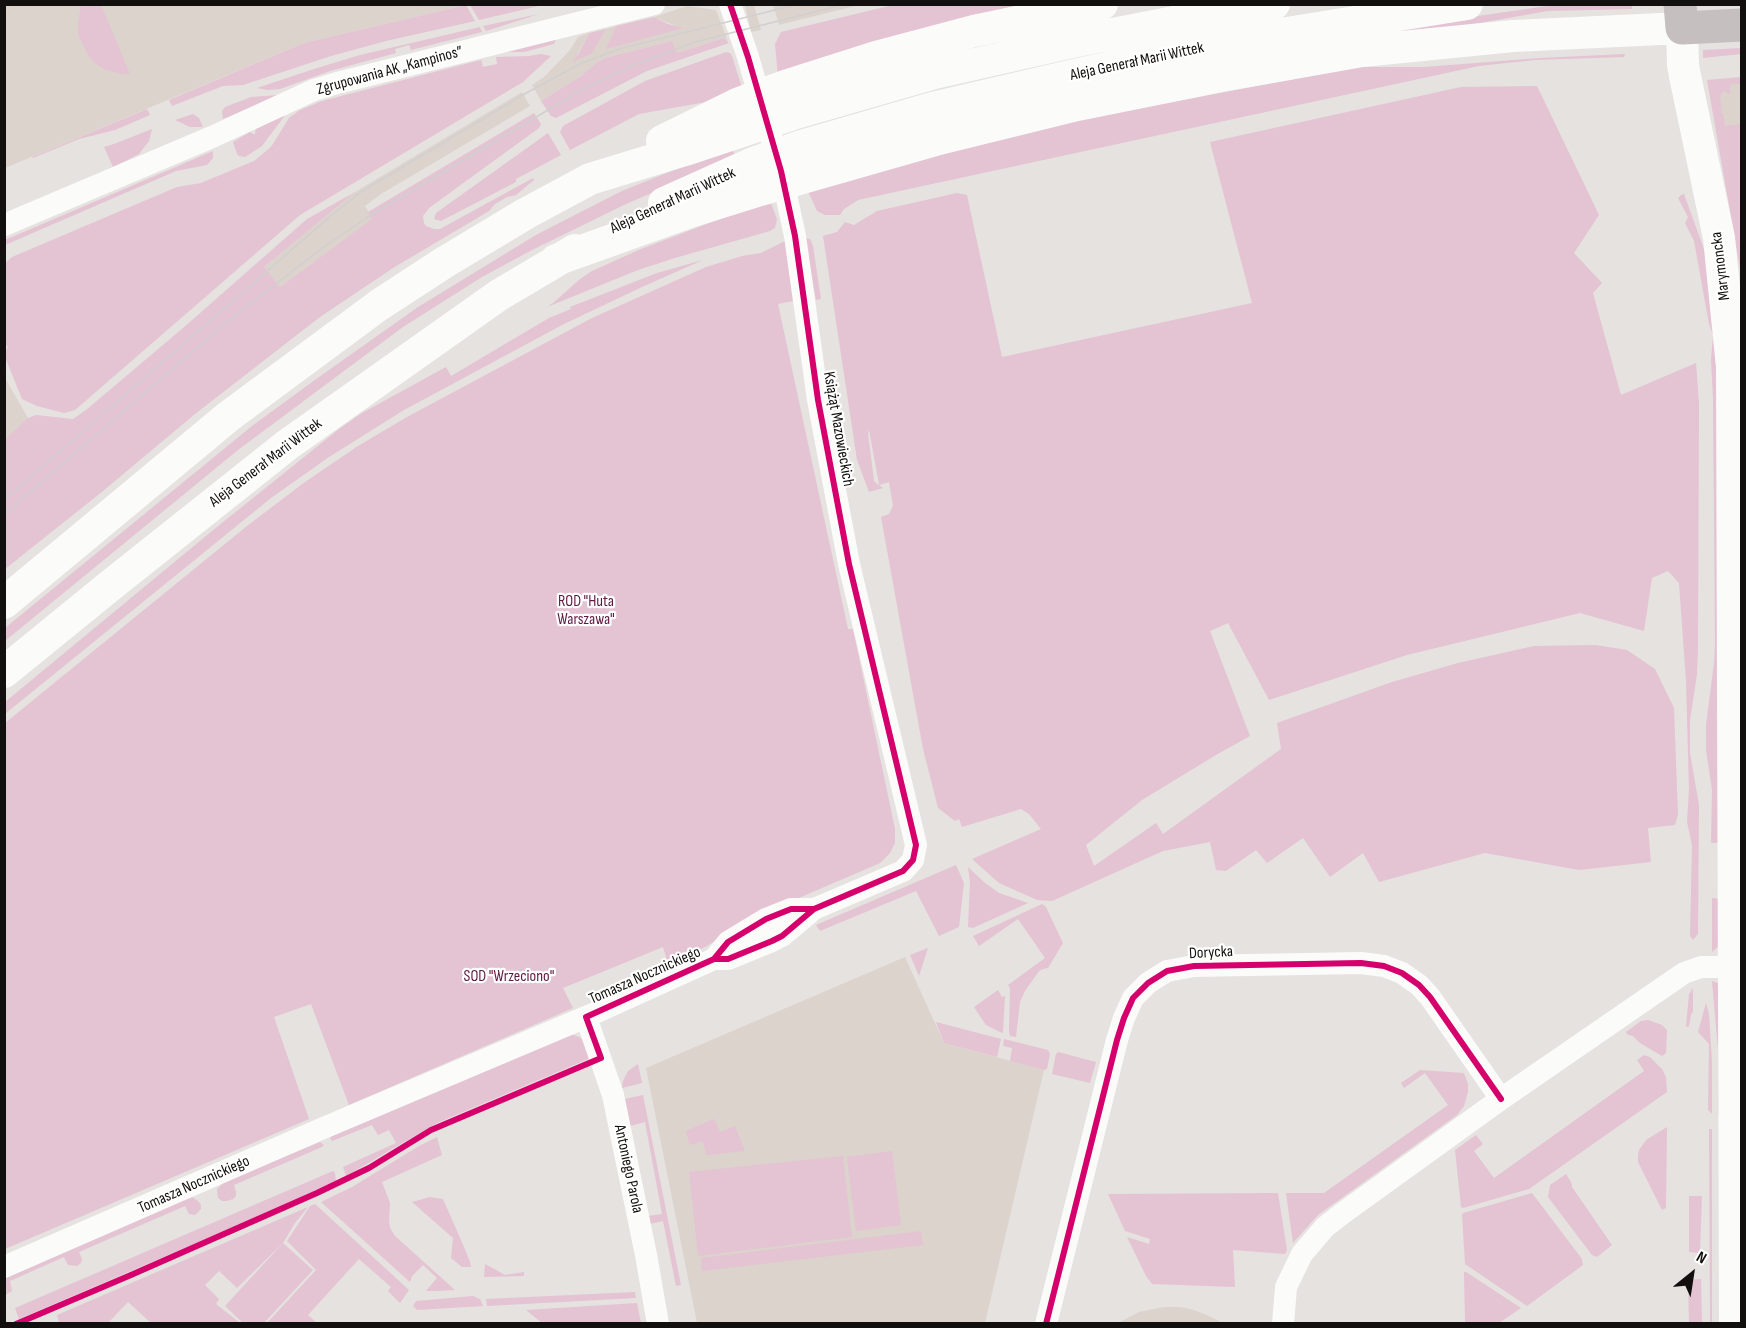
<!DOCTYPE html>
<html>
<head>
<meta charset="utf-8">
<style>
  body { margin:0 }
  #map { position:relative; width:1746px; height:1328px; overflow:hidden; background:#e5e2e0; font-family:"Sofia Sans Condensed",sans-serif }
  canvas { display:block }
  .frame { position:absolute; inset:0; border:6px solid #12100e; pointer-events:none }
  .north { position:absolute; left:1662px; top:1244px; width:60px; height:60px; -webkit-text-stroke:4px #fff; paint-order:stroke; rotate:30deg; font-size:16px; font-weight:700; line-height:24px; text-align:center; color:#12100e }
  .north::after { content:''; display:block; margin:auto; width:21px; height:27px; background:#12100e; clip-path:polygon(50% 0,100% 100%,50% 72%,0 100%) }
</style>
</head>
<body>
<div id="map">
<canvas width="1746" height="1328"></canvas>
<div class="frame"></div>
<div class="north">N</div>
</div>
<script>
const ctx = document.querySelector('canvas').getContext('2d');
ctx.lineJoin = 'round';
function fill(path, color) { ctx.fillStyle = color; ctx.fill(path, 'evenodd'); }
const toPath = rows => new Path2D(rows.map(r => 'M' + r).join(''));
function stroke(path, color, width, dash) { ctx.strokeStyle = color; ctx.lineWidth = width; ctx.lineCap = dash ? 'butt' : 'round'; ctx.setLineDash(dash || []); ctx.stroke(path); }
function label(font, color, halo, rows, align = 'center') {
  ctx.font = font + ' "Sofia Sans Condensed",sans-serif'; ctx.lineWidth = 4.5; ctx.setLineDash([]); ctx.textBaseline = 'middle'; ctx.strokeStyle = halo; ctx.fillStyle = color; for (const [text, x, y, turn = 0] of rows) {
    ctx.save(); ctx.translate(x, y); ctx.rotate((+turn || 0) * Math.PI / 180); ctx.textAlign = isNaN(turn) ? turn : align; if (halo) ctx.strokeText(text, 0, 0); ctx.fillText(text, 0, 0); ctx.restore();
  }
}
fill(toPath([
  [5,5,466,5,304,43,5,168],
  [745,5,754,5,761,30,751,32],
  [773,5,773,4,859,5,779,25],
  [687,6,716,10,728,41,724,38,677,53,672,41,608,57,597,62,581,76,541,101,532,85,544,77,570,50,578,37,589,33,574,61,581,58,599,42,606,29,616,26,607,48,681,28,654,17],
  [1741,81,1741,126,1724,127,1716,83],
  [522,92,530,106,381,194,365,206,373,219,280,287,264,267,355,192],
  [5,378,28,418,5,439,4,439],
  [905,957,944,1043,1044,1070,985,1323,697,1323,646,1068],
  [1164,1307,1181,1307,1194,1310,1207,1315,1223,1323,1118,1323,1139,1312]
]), '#dcd3cd');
fill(toPath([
  [1561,4,1632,5,1632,9,1548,11,1474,24,1336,43,835,157,914,125,1075,87,1360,33],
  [81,5,101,5,130,74,121,74,104,69,95,63,88,55,78,34,78,24],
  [466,5,475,21,386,41,331,56,243,85,223,86,172,106,169,100,304,43],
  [470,5,543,5,479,20],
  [893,5,1046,5,778,78,775,44,781,32],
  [539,14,486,31,483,26],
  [654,17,668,24,683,28,606,49,616,26],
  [480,27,482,32,411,50,409,45,395,49,396,53,330,71,280,89,268,90,257,88,314,69,360,55],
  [606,29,599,42,591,54,572,62,579,53,589,33],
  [724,38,729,43,647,71,556,118,551,116,541,101,581,76,597,62,608,57,672,41,677,53],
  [556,39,554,44,524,52,501,52],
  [1741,48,1741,54,1703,58,1703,50],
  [726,52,730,53,732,56,743,91,706,102,639,114,570,150,560,132,563,126,645,81],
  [541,54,551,56,523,82,300,215,75,410,64,413,37,406,22,399,5,357,5,352,8,347,4,343,5,263,12,257,177,187,201,183,254,161,271,147,289,118,300,110,322,101,481,60,483,67,497,64,496,57,529,56],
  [1625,54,1624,57,1535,60,1479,66,858,200,844,209,840,215,825,215,817,211,808,191,849,178,1071,121,1358,67,1424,67,1540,58],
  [1741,77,1741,84,1730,84,1730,94,1723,91,1720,96,1722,110,1721,113,1723,113,1725,126,1741,124,1741,274,1707,80],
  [1537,86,1599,215,1574,253,1602,283,1593,293,1621,395,1696,363,1699,404,1698,648,1697,674,1690,720,1690,753,1699,805,1698,934,1693,940,1690,936,1692,845,1687,822,1689,790,1686,681,1679,583,1668,571,1652,578,1644,631,1580,613,1407,655,1269,700,1228,623,1210,631,1250,736,1216,755,1142,800,1086,845,1094,866,1156,823,1163,834,1281,749,1277,723,1392,682,1458,663,1534,646,1596,645,1627,650,1655,669,1674,708,1678,815,1675,825,1648,828,1651,862,1579,870,1485,853,1379,882,1363,853,1330,877,1303,838,1267,863,1256,850,1226,871,1216,870,1210,842,1163,851,1052,901,1037,900,999,883,972,859,1041,829,1029,814,1021,809,962,827,959,819,955,821,938,808,923,749,881,517,889,514,893,506,889,482,879,485,883,488,869,492,857,460,823,236,837,232,845,222,854,225,877,211,957,193,967,195,1002,357,1252,303,1210,142,1461,87],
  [869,430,879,484,878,485,874,481,868,433],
  [279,95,223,119,222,111,225,107,251,97],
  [147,109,150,115,115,130,79,139,33,158,32,157],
  [534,113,541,124,539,128,429,208,423,216,424,223,426,226,434,229,440,229,533,178,534,180,516,195,507,197,495,204,489,211,393,268,320,317,195,414,103,491,5,569,5,439,28,418,36,415,73,419,86,410,183,328,307,219,355,192,264,267,280,287,372,219,368,212],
  [193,114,199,118,203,127,190,127,175,120],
  [286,114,262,146,245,157,239,156,237,154,233,142,250,132,253,134,255,134,256,129],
  [152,129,149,141,139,154,113,167,104,147,114,144],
  [548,133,561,155,516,179,516,182,441,221,434,219,436,213],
  [731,147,736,157,626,204,532,250,482,277,403,327,238,450,5,641,5,628,252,426,319,377,418,307,536,235,565,220,622,191],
  [213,151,213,158,207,165,176,171,5,245,5,240],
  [1684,194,1705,252,1720,389,1724,843,1711,843,1712,790,1706,750,1706,725,1714,663,1715,644,1713,399,1711,360,1713,335,1709,324,1694,241,1685,223,1688,217,1678,198,1681,195],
  [771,203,777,219,775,228,770,231,675,258,638,270,547,307,553,303,580,279,592,271,641,249,720,219],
  [805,238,810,239,813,246,821,299,816,300],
  [785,241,793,301,778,304,848,629,853,629,895,829,895,843,890,853,880,863,771,910,669,967,663,947,563,988,573,1008,349,1105,311,1004,274,1017,309,1119,5,1249,5,723,247,526,305,482,358,446,407,417,592,318,706,267,742,256,761,253],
  [717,256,703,260,642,287,564,324,404,410,329,457,271,498,5,714,5,702,212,531,339,429,362,413,446,367,451,376,549,318,571,309,570,307,657,273],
  [956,865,964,883,959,927,939,936,916,891,820,931,816,925],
  [968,867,985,883,999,893,1028,903,973,928,968,927,970,882],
  [1712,898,1723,899,1719,946,1712,952],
  [1042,904,1046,907,1063,943,1048,968,1043,969,1039,971,1025,991,1020,1002,1016,1037,1010,1036,1009,1032,1010,988,1008,985,1045,958,1018,919,979,946,973,936],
  [928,948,919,976,910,955],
  [1712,981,1718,983,1722,988,1724,1115,1718,1115,1718,1050],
  [1693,988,1693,1011,1691,1015,1689,1026,1686,1027,1689,994],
  [998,990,1002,997,1005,996,1003,1032,1002,1033,986,1025,974,1007],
  [1706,1003,1709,1014,1712,1062,1712,1114,1708,1110,1709,1044,1698,1032],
  [1648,1020,1662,1025,1667,1030,1666,1053,1662,1056,1640,1043,1633,1036,1628,1035,1626,1032,1641,1021],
  [936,1022,1001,1039,997,1057,944,1043],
  [568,1034,574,1035,581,1038,590,1055,588,1059,437,1123,346,1176,343,1167,396,1143,389,1130,378,1135,372,1125,332,1141,330,1138,332,1136],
  [1004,1039,1048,1050,1050,1054,1047,1069,1044,1070,1010,1061,1012,1048,1003,1046],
  [1058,1052,1096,1062,1090,1083,1052,1074,1056,1054],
  [1644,1055,1650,1057,1662,1069,1666,1077,1667,1092,1529,1189,1463,1208,1461,1207,1455,1150,1476,1135,1483,1144,1474,1151,1494,1178,1644,1071,1637,1060],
  [638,1064,642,1083,622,1088,623,1081,628,1071],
  [1420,1070,1464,1073,1468,1084,1468,1092,1464,1106,1457,1115,1318,1215,1293,1243,1286,1193,1324,1193,1448,1105,1425,1073,1404,1088,1401,1083],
  [643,1095,681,1285,676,1286,663,1221,650,1224,648,1216,662,1214,645,1122,630,1126,624,1099],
  [714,1119,720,1132,735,1126,745,1151,706,1155,703,1141,690,1145,686,1131],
  [1667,1127,1666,1208,1662,1210,1638,1162,1638,1155,1639,1150,1646,1140],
  [1709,1129,1712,1129,1712,1324,1710,1323],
  [437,1137,442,1155,382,1182,390,1203,389,1220,390,1228,395,1236,455,1290,436,1291,426,1291,437,1278,423,1265,412,1276,410,1282,321,1202,352,1187,419,1146],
  [320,1142,324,1145,322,1147,234,1185,236,1192,236,1196,233,1199,227,1201,222,1201,218,1198,217,1189,224,1182],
  [892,1151,901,1225,856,1231,847,1157],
  [843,1156,852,1237,698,1256,689,1172],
  [333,1171,335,1173,336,1183,19,1319,15,1308],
  [1566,1174,1572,1184,1572,1187,1612,1245,1597,1257,1592,1255,1548,1197,1550,1185],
  [1278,1193,1287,1250,1285,1254,1233,1250,1235,1287,1152,1284,1146,1276,1127,1237,1149,1244,1150,1239,1125,1231,1108,1194],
  [1532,1193,1582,1259,1583,1265,1527,1306,1465,1264,1462,1215,1463,1213],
  [1689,1196,1702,1196,1700,1253,1689,1252],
  [192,1197,198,1201,201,1205,201,1209,195,1215,189,1214,185,1206,79,1252,82,1259,81,1263,77,1266,68,1265,64,1257,10,1281,12,1291,5,1295,5,1280,6,1278,188,1198],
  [430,1197,443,1199,464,1247,470,1262,471,1267,462,1267,451,1258,453,1238,412,1202],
  [315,1204,409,1290,400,1303,388,1291,391,1287,359,1259,308,1315,317,1323,267,1323,316,1270,287,1241,310,1206],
  [308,1207,295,1223,283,1243,313,1270,264,1323,243,1323,225,1306,283,1243,237,1288,219,1271,205,1285,219,1299,216,1304,240,1323,151,1323,128,1302,108,1323,59,1323,57,1315],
  [921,1231,923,1245,702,1271,701,1258],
  [485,1264,505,1275,524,1272,524,1276,484,1277],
  [1464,1272,1466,1272,1521,1308,1499,1323,1465,1323],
  [1701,1279,1702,1323,1689,1323,1688,1280],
  [635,1292,636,1298,487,1306,486,1299],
  [473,1296,480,1299,483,1306,417,1310,413,1306,416,1301],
  [637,1303,641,1323,542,1323,526,1310]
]), '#e4c3d2');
stroke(toPath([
  [4,225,212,137,314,90,337,83,654,4],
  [714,959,728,942,766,919,791,909,814,909],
  [586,1017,613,1095,646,1255,658,1324],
  [4,1267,321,1129,586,1017,714,959,728,959,772,941,782,936,814,909,903,871,913,860,916,845,849,564,818,400,795,236,781,171,748,57,730,4],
  [1046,1324,1117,1040,1124,1018,1133,998,1148,983,1167,971,1194,966,1361,963,1384,966,1402,973,1419,985,1430,997,1501,1099],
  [1283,1324,1286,1287,1302,1254,1325,1227,1343,1213,1501,1099,1684,973,1701,967,1742,967]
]), '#fbfbfa', 22);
stroke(toPath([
  [662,141,737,104,785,86,876,57,974,31,1102,4],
  [664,203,753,163,801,146,932,108,1078,74,1225,43,1467,4],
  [556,260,693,211,760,190,935,140,1077,105,1221,76,1362,51,1513,36,1682,28,1683,65,1685,76,1719,238,1732,367,1735,1324],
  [4,603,229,416,379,305,445,262,525,214,590,179,685,150,793,114,935,73,1077,41,1220,13,1274,4],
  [4,672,111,585,287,445,499,295,575,250]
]), '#fbfbfa', 32);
stroke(toPath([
  [1680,4,1682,28,1742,25]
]), '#c5bfbf', 33);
stroke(toPath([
  [4,500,333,214,361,192,528,92,582,63,619,49,799,4],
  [4,515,215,332,318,251,371,215,585,88,629,67,695,42,846,4]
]), '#d1cfcf', 1.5);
stroke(toPath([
  [714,959,728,942,766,919,791,909,814,909],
  [16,1324,131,1275,317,1193,369,1168,431,1130,601,1058,586,1017,714,959,728,959,772,941,782,936,814,909,903,871,913,860,916,845,849,564,818,400,795,236,781,171,748,57,730,4],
  [1046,1324,1117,1040,1124,1018,1133,998,1148,983,1167,971,1194,966,1361,963,1384,966,1402,973,1419,985,1430,997,1501,1099]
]), '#d6006c', 6);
label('16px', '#12100e', '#fff', [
  ["Aleja Generał Marii Wittek",1137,62,-12],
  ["Zgrupowania AK „Kampinos”",390,71,-15],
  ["Aleja Generał Marii Wittek",673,201,-25],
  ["Marymoncka",1721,266,-97],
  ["Książąt Mazowieckich",838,429,80],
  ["Aleja Generał Marii Wittek",266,463,-37],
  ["Dorycka",1211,953,-3],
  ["Tomasza Nocznickiego",645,976,-24],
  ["Antoniego Parola",628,1169,78],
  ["Tomasza Nocznickiego",194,1185,-24]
]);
label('16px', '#5e1943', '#fff', [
  ["ROD \"Huta",586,602],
  ["Warszawa\"",586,620],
  ["SOD \"Wrzeciono\"",509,977]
]);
</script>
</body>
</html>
